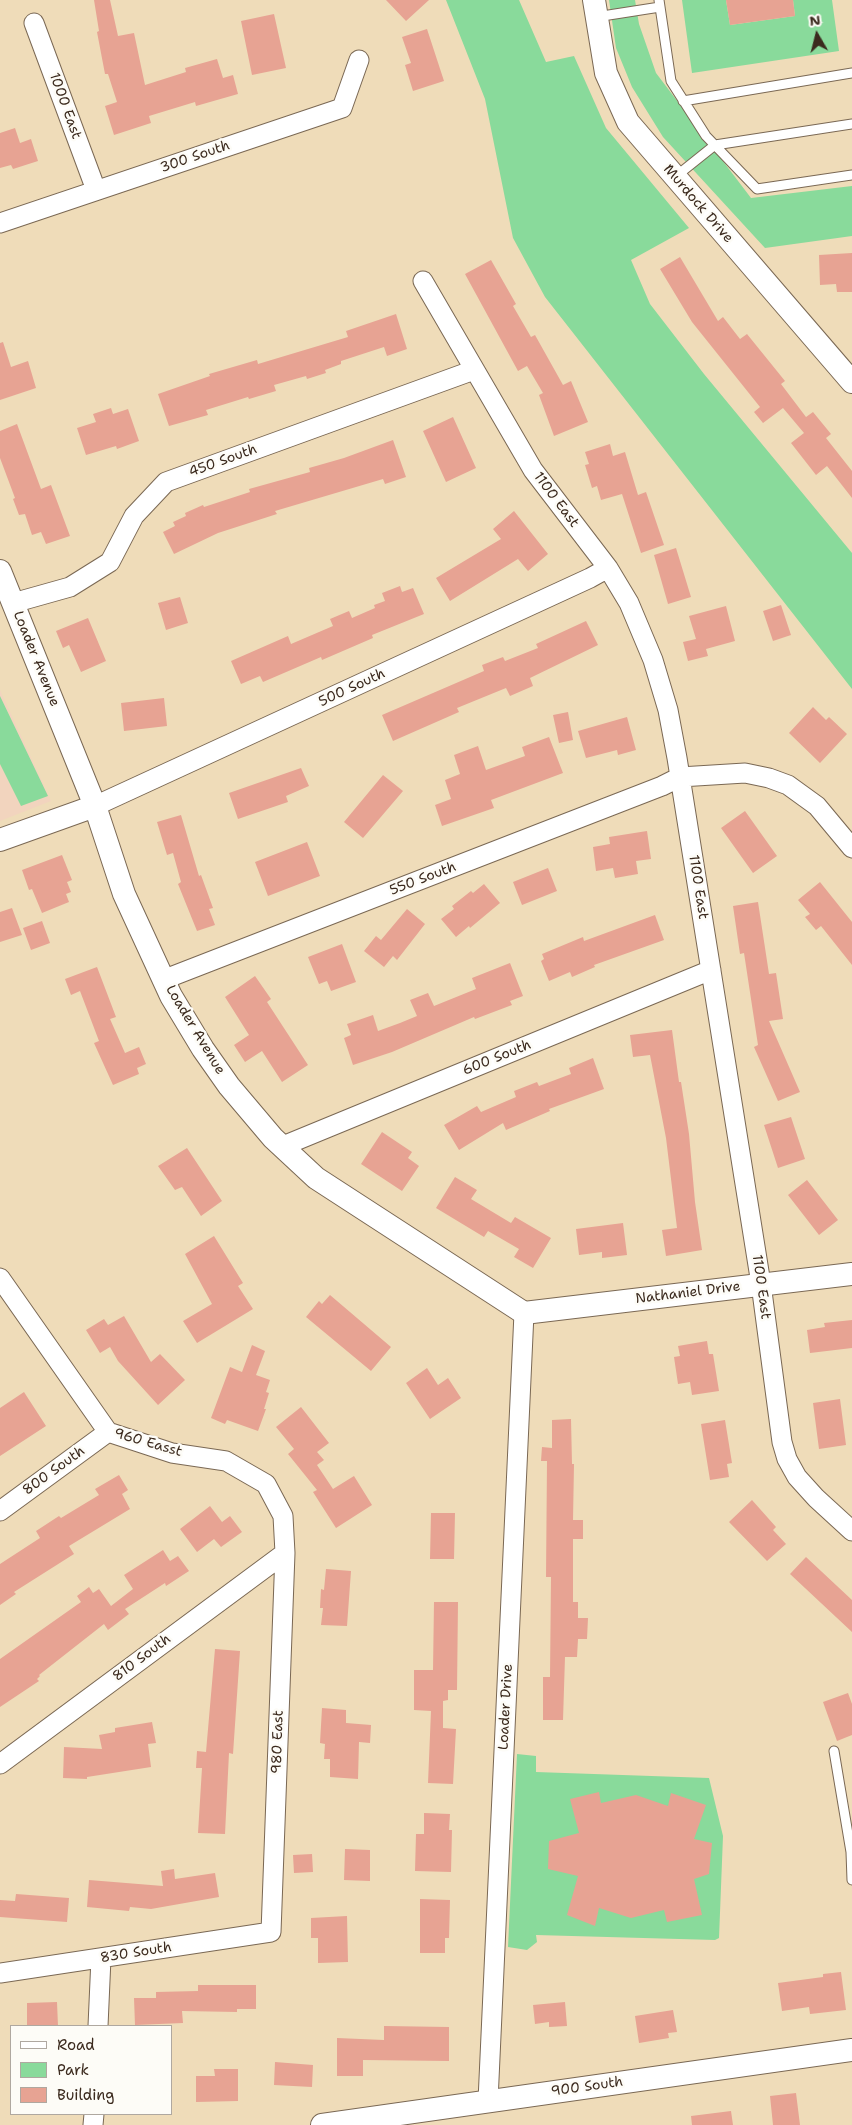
<!DOCTYPE html>
<html>
<head>
<meta charset="utf-8">
<style>
  body { margin:0 }
  #map { position:relative; width:852px; height:2125px; overflow:hidden; background:#efdcb9; font-family:"Shantell Sans",sans-serif }
  canvas { display:block }
  .legend { position:absolute; left:10px; top:2025px; width:162px; height:90px; box-sizing:border-box; background:#fdfcf7; border:1px solid #afa8a0; margin:0; padding:6px 9px; list-style:none; font-size:15px; color:#3b2a1e }
  .legend li { display:flex; align-items:center; gap:10px; height:25px }
  .legend b { width:25px; border:1px solid #afa8a0 }
  .north { position:absolute; left:792px; top:10px; width:50px; height:50px; -webkit-text-stroke:4px #fdfcf7; paint-order:stroke; rotate:352deg; font-size:14px; font-weight:700; line-height:20px; text-align:center; color:#3b2a1e }
  .north::after { content:''; display:block; margin:auto; width:18px; height:22px; background:#3b2a1e; clip-path:polygon(50% 0,100% 100%,50% 72%,0 100%) }
</style>
</head>
<body>
<div id="map">
<canvas width="852" height="2125"></canvas>
<ul class="legend">
<li><b style="height:6px;background:#fff"></b>Road</li>
<li><b style="height:14px;background:#89da9b"></b>Park</li>
<li><b style="height:14px;background:#e7a393"></b>Building</li>
</ul>
<div class="north">N</div>
</div>
<script>
const ctx = document.querySelector('canvas').getContext('2d');
ctx.lineJoin = 'round';
function fill(path, color) { ctx.fillStyle = color; ctx.fill(path, 'evenodd'); }
const toPath = rows => new Path2D(rows.map(r => 'M' + r).join(''));
function stroke(path, color, width, dash) { ctx.strokeStyle = color; ctx.lineWidth = width; ctx.lineCap = dash ? 'butt' : 'round'; ctx.setLineDash(dash || []); ctx.stroke(path); }
function label(font, color, halo, rows, align = 'center') {
  ctx.font = font + ' "Shantell Sans",sans-serif'; ctx.lineWidth = 5; ctx.setLineDash([]); ctx.textBaseline = 'middle'; ctx.strokeStyle = halo; ctx.fillStyle = color; for (const [text, x, y, turn = 0] of rows) {
    ctx.save(); ctx.translate(x, y); ctx.rotate((+turn || 0) * Math.PI / 180); ctx.textAlign = isNaN(turn) ? turn : align; if (halo) ctx.strokeText(text, 0, 0); ctx.fillText(text, 0, 0); ctx.restore();
  }
}
fill(toPath([
  [0,690,51,801,0,821]
]), '#f2d4be');
fill(toPath([
  [446,0,519,0,546,62,574,56,606,128,689,228,631,260,650,304,704,374,852,553,852,689,545,297,513,238,485,99],
  [609,0,635,0,639,24,656,73,751,198,852,186,852,236,765,248,663,137,632,87,616,48],
  [682,0,726,0,730,25,795,16,793,0,832,0,839,51,692,73],
  [0,696,48,796,21,806,0,764],
  [517,1754,536,1756,536,1772,709,1778,723,1836,719,1938,715,1940,536,1935,537,1942,527,1950,508,1947]
]), '#89da9b');
fill(toPath([
  [94,0,110,0,118,36,134,33,145,85,186,72,185,68,217,59,223,78,233,75,238,94,196,106,195,102,149,116,151,123,114,135,105,106,117,102,108,74,105,74,97,32,99,31],
  [386,0,429,0,406,21],
  [726,0,793,0,795,16,730,25],
  [274,14,286,68,252,75,241,21],
  [427,29,444,81,413,91,405,65,411,63,402,37],
  [15,128,20,143,31,139,38,161,13,169,11,165,0,168,0,133],
  [852,253,852,292,837,292,836,284,820,285,819,255],
  [680,257,718,321,723,317,740,339,747,334,785,381,781,384,806,417,813,412,831,434,826,438,852,471,852,498,827,466,816,475,791,443,804,433,783,408,763,423,754,412,760,407,692,322,660,269],
  [491,260,516,304,513,306,531,337,535,335,563,385,571,381,588,422,554,436,539,395,543,393,527,366,518,371,465,274],
  [396,314,407,349,387,356,384,347,341,361,341,364,325,370,326,373,307,379,306,376,274,385,276,391,249,399,248,397,206,410,208,415,169,426,158,394,210,376,209,374,257,360,258,364,348,337,346,331],
  [3,342,11,367,28,361,36,388,0,400,0,343],
  [111,408,113,414,128,409,139,441,117,449,116,446,86,455,77,428,96,422,93,414],
  [453,417,476,468,446,482,423,431],
  [17,424,41,489,51,485,70,536,46,544,41,532,32,535,25,514,19,515,13,499,15,498,0,458,0,431],
  [393,440,406,477,385,484,383,479,275,511,277,514,218,533,174,554,163,532,175,526,173,522,186,516,185,513,203,505,204,507,250,492,249,489,310,472,309,468,344,458],
  [610,444,613,456,625,452,638,495,646,492,664,545,641,553,622,494,601,500,597,486,592,488,585,465,589,464,585,452],
  [514,511,548,554,528,571,518,559,450,601,436,578,501,539,493,529],
  [676,548,691,597,668,604,654,555],
  [400,586,402,592,413,588,424,614,372,635,373,638,322,660,321,657,263,682,260,676,241,684,231,661,288,636,291,644,333,626,330,619,349,611,352,618,375,608,374,605,385,601,382,593],
  [180,597,188,623,166,630,158,603],
  [781,605,791,635,773,641,763,611],
  [726,606,735,641,706,649,708,656,688,661,683,642,696,639,689,616],
  [88,618,106,661,81,672,69,645,63,648,56,631],
  [586,621,598,645,530,678,533,686,510,696,506,688,457,708,459,712,393,741,382,715,484,671,482,665,503,657,505,661,538,648,536,644],
  [164,698,167,726,124,731,121,703],
  [813,707,826,720,829,717,847,734,820,763,789,733],
  [568,712,573,740,559,743,553,715],
  [627,717,636,750,618,755,617,750,586,758,578,731],
  [549,737,563,773,491,800,494,808,442,826,435,805,451,799,445,780,460,774,454,755,478,746,486,770,525,756,522,747],
  [301,768,309,786,286,796,288,802,238,819,229,793],
  [383,775,403,791,363,838,344,822],
  [745,811,777,856,753,873,721,828],
  [181,815,199,876,201,875,213,908,209,909,215,925,197,931,178,884,181,882,173,853,167,855,157,822],
  [647,831,651,859,636,861,638,874,615,878,613,868,596,871,593,847,610,844,609,837],
  [307,842,320,876,268,896,255,862],
  [62,855,72,880,67,882,71,892,66,894,69,902,42,913,32,889,29,890,22,870],
  [548,868,557,891,522,905,513,882],
  [820,882,852,922,852,965,821,926,816,930,805,917,810,914,798,900],
  [484,884,500,903,470,928,469,926,456,937,441,919,454,909,452,906,471,891,473,893],
  [758,902,769,974,776,973,783,1019,769,1021,800,1092,778,1101,754,1047,758,1045,744,953,740,954,733,906],
  [12,908,22,935,0,942,0,912],
  [407,909,425,924,397,960,393,956,384,967,364,951,376,936,381,940],
  [655,915,664,940,594,965,595,967,572,977,570,972,549,981,541,961,544,959,542,954,583,937,584,941],
  [42,921,50,943,31,950,23,928],
  [342,944,356,982,331,991,327,981,319,984,308,957],
  [510,963,523,996,510,1001,512,1005,475,1019,474,1017,392,1052,353,1065,344,1038,351,1035,347,1024,373,1015,378,1031,400,1023,417,1016,410,1000,428,993,434,1006,476,989,472,978],
  [97,967,116,1017,110,1019,125,1053,139,1047,146,1064,137,1068,139,1074,113,1085,94,1043,99,1041,80,991,71,995,65,979],
  [255,976,271,999,267,1002,308,1065,282,1082,262,1051,245,1062,234,1045,249,1035,225,997],
  [672,1030,679,1082,681,1082,689,1134,695,1202,702,1250,666,1256,662,1230,677,1228,666,1138,650,1055,633,1057,630,1035],
  [593,1058,604,1089,549,1109,550,1111,506,1130,503,1123,459,1150,444,1125,477,1106,481,1112,516,1097,514,1091,537,1082,539,1086,571,1074,569,1068],
  [791,1117,805,1159,778,1168,764,1125],
  [382,1132,412,1152,408,1158,419,1166,402,1191,361,1164],
  [187,1148,222,1201,201,1216,182,1187,175,1190,158,1166],
  [455,1177,477,1190,471,1199,511,1223,515,1217,551,1238,533,1268,514,1257,519,1249,488,1231,484,1237,436,1208],
  [807,1180,838,1220,819,1235,788,1195],
  [623,1223,627,1255,602,1258,602,1252,579,1255,576,1229],
  [214,1236,243,1283,238,1286,253,1309,197,1343,183,1321,212,1304,185,1254],
  [330,1295,391,1347,371,1371,306,1317,319,1301,322,1304],
  [124,1316,151,1362,160,1354,185,1380,158,1405,118,1361,110,1347,100,1353,86,1330,104,1319,108,1325],
  [852,1320,852,1348,810,1353,807,1330,825,1327,824,1323],
  [707,1341,709,1354,713,1354,719,1391,692,1395,690,1382,678,1384,674,1357,680,1356,678,1346],
  [252,1345,265,1351,256,1375,270,1380,266,1392,269,1393,264,1409,266,1409,258,1431,227,1420,225,1424,211,1418,230,1367,242,1372],
  [427,1368,438,1385,448,1378,461,1398,430,1419,406,1383],
  [24,1392,46,1426,0,1456,0,1408],
  [840,1399,846,1445,819,1449,813,1403],
  [301,1407,329,1443,317,1452,324,1460,317,1465,333,1489,354,1476,372,1505,336,1528,313,1492,317,1490,288,1454,294,1449,276,1427],
  [571,1419,572,1464,574,1464,573,1520,583,1520,583,1539,573,1539,573,1602,578,1602,578,1618,588,1618,587,1639,578,1639,577,1657,565,1657,563,1720,543,1720,543,1677,550,1677,551,1577,546,1577,547,1461,541,1461,542,1447,552,1448,552,1420],
  [725,1420,732,1463,727,1464,729,1477,710,1480,701,1424],
  [119,1475,128,1490,122,1494,130,1509,69,1546,74,1554,14,1592,16,1594,0,1605,0,1564,40,1538,36,1531,59,1516,61,1518,99,1495,95,1489],
  [752,1500,776,1527,773,1530,786,1544,767,1561,729,1522],
  [210,1506,222,1522,230,1516,242,1532,221,1547,214,1539,197,1552,180,1529],
  [431,1513,455,1513,454,1559,430,1559],
  [163,1550,170,1561,178,1556,189,1571,166,1586,165,1583,125,1609,129,1614,108,1630,104,1624,39,1675,40,1676,37,1679,39,1681,0,1707,0,1659,81,1602,77,1596,89,1587,93,1593,99,1589,111,1606,133,1589,124,1575],
  [806,1557,852,1600,852,1632,790,1574],
  [326,1569,351,1571,347,1626,321,1625,323,1608,320,1608,321,1589,324,1590],
  [434,1602,458,1602,457,1690,448,1690,448,1700,443,1701,443,1728,456,1729,453,1784,428,1783,431,1711,414,1710,414,1670,433,1670],
  [215,1649,240,1651,233,1754,229,1753,225,1834,198,1833,202,1768,196,1768,197,1751,206,1752],
  [848,1693,852,1704,852,1735,837,1741,823,1702],
  [322,1708,346,1710,346,1723,371,1725,370,1743,359,1742,358,1779,330,1777,330,1759,324,1759,325,1744,320,1743],
  [152,1722,156,1743,148,1744,151,1767,87,1777,87,1779,63,1778,64,1747,102,1749,99,1735,115,1732,115,1728],
  [599,1792,601,1803,636,1795,668,1806,671,1793,706,1805,694,1839,712,1843,709,1874,694,1879,702,1915,667,1922,664,1910,631,1918,599,1908,595,1926,567,1915,578,1876,548,1869,549,1841,579,1833,570,1799],
  [424,1813,450,1814,449,1830,452,1830,451,1872,415,1871,416,1834,424,1834],
  [345,1849,370,1850,370,1881,344,1880],
  [312,1854,313,1872,294,1873,293,1855],
  [174,1869,175,1879,215,1873,219,1897,151,1909,130,1907,129,1911,87,1907,89,1880,163,1886,161,1871],
  [16,1894,69,1898,67,1922,0,1917,0,1900,15,1901],
  [420,1899,450,1900,449,1938,445,1938,445,1953,420,1953],
  [347,1916,348,1962,318,1963,318,1938,311,1938,311,1918],
  [841,1972,846,2010,810,2014,809,2007,782,2011,778,1983,823,1977,823,1974],
  [198,1985,256,1985,256,2009,237,2009,237,2012,182,2011,183,2023,135,2025,134,1998,156,1998,156,1992,198,1991],
  [57,2002,58,2026,27,2026,27,2003],
  [565,2002,567,2026,549,2027,549,2022,535,2024,533,2005],
  [673,2010,677,2032,668,2033,669,2038,639,2043,635,2016],
  [384,2026,449,2027,449,2061,363,2060,363,2076,337,2076,337,2038,384,2040],
  [275,2062,313,2065,312,2087,274,2085],
  [214,2069,238,2069,238,2101,196,2102,196,2076,215,2076],
  [796,2093,800,2125,773,2125,770,2096],
  [731,2111,733,2125,692,2125,691,2116]
]), '#e7a393');
const service = toPath([
  [659,0,671,81,706,136,757,189,852,175],
  [596,17,660,7],
  [683,101,852,73],
  [675,177,715,145,852,124],
  [834,1751,851,1852,852,1880]
]);
const minor = toPath([
  [34,23,96,190],
  [0,223,342,108,359,60],
  [423,281,533,470,608,568,629,603,653,660,668,710,677,758,761,1284,782,1442,787,1459,797,1477,816,1498,852,1531],
  [13,603,70,587,110,562,134,516,166,482,474,370],
  [95,806,590,578,608,568],
  [165,979,662,786,680,777,745,773,769,778,788,785,817,806,852,848],
  [283,1146,711,970],
  [0,1278,108,1432,172,1453,226,1461,266,1484,283,1516,285,1553,271,1932,0,1973],
  [0,1511,108,1432],
  [0,1764,285,1553],
  [98,2026,101,1958],
  [488,2101,524,1313],
  [93,2125,94,2114]
]);
const tertiary = toPath([
  [594,0,606,73,628,122,852,382],
  [0,571,95,806,124,894,171,996,203,1049,229,1086,273,1138,316,1178,524,1313,852,1274],
  [0,840,95,806],
  [322,2125,852,2050]
]);
stroke(service, '#7a6854', 11);
stroke(minor, '#7a6854', 21);
stroke(tertiary, '#7a6854', 24);
stroke(service, '#fff', 9);
stroke(minor, '#fff', 19);
stroke(tertiary, '#fff', 22);
label('14px', '#3b2a1e', '#fdfcf7', [
  ["1000 East",65,106,70],
  ["300 South",195,157,-19],
  ["Murdock Drive",698,204,49],
  ["450 South",223,461,-20],
  ["1100 East",556,500,53],
  ["Loader Avenue",36,659,68],
  ["500 South",352,688,-25],
  ["550 South",423,879,-21],
  ["1100 East",698,887,81],
  ["Loader Avenue",195,1030,59],
  ["600 South",497,1058,-22],
  ["1100 East",761,1287,82],
  ["Nathaniel Drive",688,1293,-7],
  ["960 Easst",148,1443,16],
  ["800 South",54,1471,-36],
  ["810 South",142,1658,-37],
  ["Loader Drive",506,1707,-87],
  ["980 East",278,1742,-88],
  ["830 South",136,1953,-9],
  ["900 South",587,2087,-8]
]);
</script>
</body>
</html>
